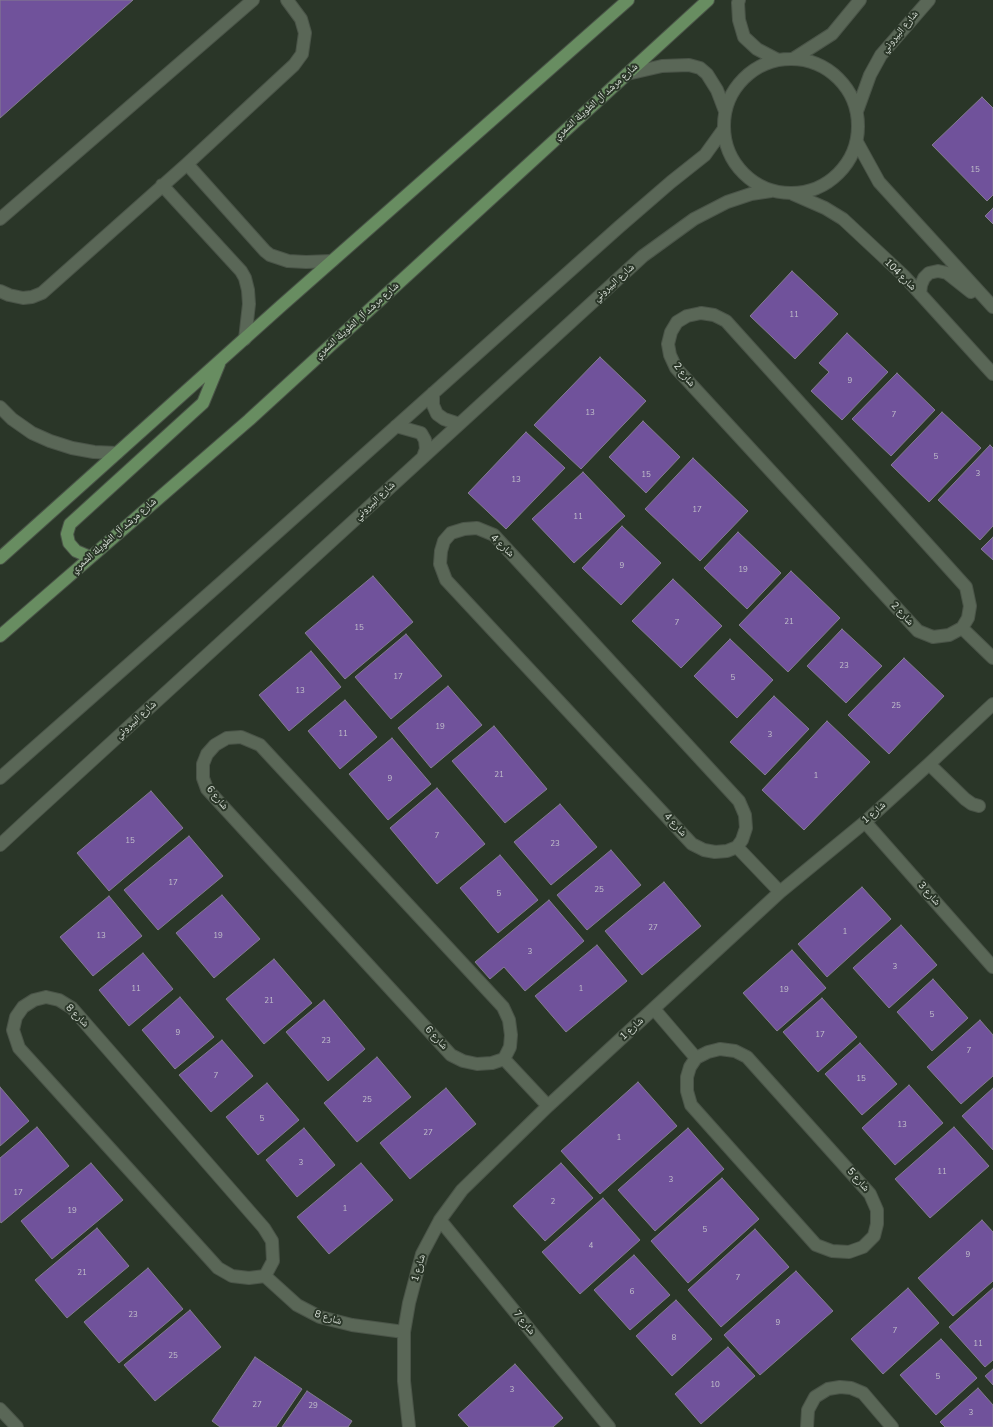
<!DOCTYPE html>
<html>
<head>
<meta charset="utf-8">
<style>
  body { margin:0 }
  canvas { display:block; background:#2a3628 }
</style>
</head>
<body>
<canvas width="993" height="1427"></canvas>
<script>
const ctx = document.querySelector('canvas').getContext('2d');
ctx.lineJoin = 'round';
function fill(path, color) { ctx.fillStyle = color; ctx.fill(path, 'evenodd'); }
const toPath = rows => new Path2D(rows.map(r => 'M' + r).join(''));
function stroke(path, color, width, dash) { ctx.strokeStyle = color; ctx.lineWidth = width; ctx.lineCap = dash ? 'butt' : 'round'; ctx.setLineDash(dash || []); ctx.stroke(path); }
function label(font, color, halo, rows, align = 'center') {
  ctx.font = font + ' "Nunito Sans","Noto Naskh Arabic",sans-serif'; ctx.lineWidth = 4; ctx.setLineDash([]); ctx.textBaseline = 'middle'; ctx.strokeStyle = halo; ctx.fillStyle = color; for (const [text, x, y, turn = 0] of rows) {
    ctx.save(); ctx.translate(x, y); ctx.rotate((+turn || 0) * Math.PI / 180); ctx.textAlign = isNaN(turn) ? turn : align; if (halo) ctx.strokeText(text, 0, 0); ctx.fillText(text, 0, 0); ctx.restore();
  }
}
const building = toPath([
  [0,0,133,0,0,118,0,0],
  [982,97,993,108,993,195,987,201,932,145,982,97],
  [993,208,993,224,985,216,993,208],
  [792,271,838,314,795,359,750,316,792,271],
  [847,333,888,372,842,420,811,391,829,372,819,363,847,333],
  [600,357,646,401,581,469,534,425,600,357],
  [897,373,935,410,891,456,852,419,897,373],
  [942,412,981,448,929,502,891,465,942,412],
  [643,421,680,457,646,493,609,457,643,421],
  [526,432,565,468,506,529,468,493,526,432],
  [990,445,993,448,993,526,980,540,938,500,990,445],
  [693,458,748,511,700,561,645,509,693,458],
  [583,472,625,516,574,563,532,519,583,472],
  [622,526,661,563,621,605,582,568,622,526],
  [738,532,781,573,747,609,704,568,738,532],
  [993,537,993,560,981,549,993,537],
  [791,571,840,618,788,672,739,625,791,571],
  [373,576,413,622,345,679,305,633,373,576],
  [673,579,722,626,681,668,632,621,673,579],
  [842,629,882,666,846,703,807,666,842,629],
  [406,634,442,676,391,719,355,677,406,634],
  [730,639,773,680,737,718,694,676,730,639],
  [311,651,341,687,289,731,259,695,311,651],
  [904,658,944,696,889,754,848,715,904,658],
  [448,686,482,725,431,768,398,728,448,686],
  [774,696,809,729,765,775,730,742,774,696],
  [345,700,377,737,340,769,308,731,345,700],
  [827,721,870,762,804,830,762,790,827,721],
  [494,726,547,789,505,823,452,761,494,726],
  [392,738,431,784,388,820,349,774,392,738],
  [437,788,485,844,437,884,390,828,437,788],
  [151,791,183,828,109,891,77,853,151,791],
  [560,804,597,847,551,885,514,842,560,804],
  [189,836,223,876,158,930,124,890,189,836],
  [611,850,641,885,587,930,557,895,611,850],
  [500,855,538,900,498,933,460,888,500,855],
  [664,882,701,926,642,975,605,931,664,882],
  [862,887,891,919,827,977,798,944,862,887],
  [222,895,260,939,214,978,176,933,222,895],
  [109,896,142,936,93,976,60,937,109,896],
  [549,900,584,941,525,991,504,967,490,979,475,962,549,900],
  [901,925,937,965,889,1008,853,968,901,925],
  [597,945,627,981,566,1032,535,996,597,945],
  [792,950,826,988,777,1031,743,993,792,950],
  [143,953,173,989,129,1026,99,990,143,953],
  [274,959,312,1003,264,1044,226,999,274,959],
  [933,979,968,1018,932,1051,897,1012,933,979],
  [180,997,214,1037,175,1069,142,1030,180,997],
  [822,998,857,1037,818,1072,783,1032,822,998],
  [324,1000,365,1049,328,1081,286,1032,324,1000],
  [980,1020,993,1035,993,1076,961,1104,927,1067,980,1020],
  [222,1040,253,1076,211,1112,179,1075,222,1040],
  [860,1043,897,1084,862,1115,825,1074,860,1043],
  [377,1057,411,1097,357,1142,324,1103,377,1057],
  [638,1082,677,1126,600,1194,561,1151,638,1082],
  [267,1083,299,1120,258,1155,226,1117,267,1083],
  [909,1085,943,1123,895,1165,862,1128,909,1085],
  [0,1087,29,1121,0,1146,0,1087],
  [446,1088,476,1124,410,1179,380,1143,446,1088],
  [993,1088,993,1150,962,1116,993,1088],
  [37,1127,69,1166,1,1223,0,1221,0,1158,37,1127],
  [954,1127,989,1166,930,1218,895,1179,954,1127],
  [304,1128,335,1165,297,1197,266,1160,304,1128],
  [688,1128,724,1169,655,1231,618,1190,688,1128],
  [91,1163,123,1200,52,1259,21,1221,91,1163],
  [361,1163,393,1200,329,1254,297,1217,361,1163],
  [561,1163,593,1198,545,1241,513,1206,561,1163],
  [722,1178,759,1219,688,1283,651,1241,722,1178],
  [603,1198,640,1240,580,1294,542,1252,603,1198],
  [982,1220,993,1232,993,1281,953,1316,918,1278,982,1220],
  [97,1228,129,1266,67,1318,35,1280,97,1228],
  [755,1229,789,1267,721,1327,688,1290,755,1229],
  [634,1255,670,1295,630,1330,594,1290,634,1255],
  [148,1268,183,1309,119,1363,84,1322,148,1268],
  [796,1271,833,1311,760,1375,724,1335,796,1271],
  [908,1288,939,1323,883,1374,851,1339,908,1288],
  [993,1288,993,1360,985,1367,949,1327,993,1288],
  [676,1300,712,1339,672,1376,636,1336,676,1300],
  [190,1310,221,1347,155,1401,124,1365,190,1310],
  [941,1339,977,1378,936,1415,900,1375,941,1339],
  [728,1347,755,1376,701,1424,675,1394,728,1347],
  [255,1357,302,1389,276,1427,220,1427,212,1421,255,1357],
  [515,1364,563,1418,553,1427,469,1427,458,1415,515,1364],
  [993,1369,993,1385,985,1376,993,1369],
  [978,1388,993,1405,993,1427,945,1427,940,1422,978,1388],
  [307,1391,352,1421,348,1427,282,1427,307,1391]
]);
fill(building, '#70529b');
stroke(building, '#837c8f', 1);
const minor = toPath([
  [739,0,738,3,739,20,744,37,757,49,778,60],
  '724 126a67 67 0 1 1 134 0a67 67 0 1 1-134 0Z',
  [793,59,832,34,860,0],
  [627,74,662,66,689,65,700,68,707,74,717,90,725,111],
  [857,111,870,75,881,55,929,0],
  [857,142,879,182,993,307],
  [187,164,265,251,270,255,288,261,306,262,332,261],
  [162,185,241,271,245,278,248,290,249,304,245,339],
  [793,194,825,208,843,219,904,276,993,374],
  [0,219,253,0],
  [0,291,9,295,23,298,32,297,42,293,187,164,294,65,302,54,305,33,301,19,287,0],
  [920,294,921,285,924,278,929,273,938,271,947,273,971,292],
  [701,313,714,315,726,321,966,587,970,606,968,618,962,628,949,635,933,637,918,631,676,368,670,355,668,344,671,332,677,322,687,316,701,313],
  [433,393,433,405,437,414,444,419,459,424],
  [0,407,12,419,32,433,50,441,72,448,94,452,117,453],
  [396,426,421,433,425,440,426,449,423,457],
  [477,528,494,535,739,801,745,815,746,828,742,840,737,847,727,851,715,852,704,850,692,844,446,580,440,564,441,551,444,541,451,533,464,529,477,528],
  [962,628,993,658],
  [241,737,260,745,503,1007,509,1020,511,1035,510,1047,504,1059,492,1063,477,1064,463,1061,451,1055,207,789,203,778,203,764,207,754,215,745,227,738,241,737],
  [929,764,965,799,972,804,979,806],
  [0,778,222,582,619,227,671,182,705,155,723,130],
  [865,822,993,967],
  [0,845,29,818,643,256,694,219,727,202,751,194,771,191],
  [737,847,780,892],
  [46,997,59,1000,72,1008,264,1228,272,1241,273,1261,265,1276,249,1278,232,1276,218,1268,19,1048,13,1030,16,1017,23,1007,34,1000,46,997],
  [654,1009,696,1058],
  [720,1049,735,1051,747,1057,870,1194,877,1210,877,1224,874,1236,863,1247,849,1252,832,1251,816,1245,691,1105,687,1091,687,1077,690,1067,696,1058,708,1052,720,1049],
  [504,1059,548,1106],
  [440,1220,609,1427],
  [265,1276,297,1305,320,1317,352,1325,404,1332],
  [0,1409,17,1427],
  [409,1427,404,1381,404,1332,409,1303,422,1254,440,1220,462,1190,548,1106,780,892,865,822,929,764,993,704],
  [807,1427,808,1410,815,1397,828,1389,840,1387,851,1388,863,1393,892,1427]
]);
const major = toPath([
  [90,557,76,551,69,543,67,534,70,524,203,403,219,364],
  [0,558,281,306,628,0],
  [0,636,249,420,708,0]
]);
stroke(minor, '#4a5448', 14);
stroke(major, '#4a5448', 14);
stroke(minor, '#5a6757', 12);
stroke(major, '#688d61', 12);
label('8px', '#c0beca', null, [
  ["15",975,170],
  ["11",794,315],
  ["9",850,381],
  ["13",590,413],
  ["7",894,415],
  ["5",936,457],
  ["3",978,474],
  ["15",646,475],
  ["13",516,480],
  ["17",697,510],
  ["11",578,517],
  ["9",622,566],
  ["19",743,570],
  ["21",789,622],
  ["7",677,623],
  ["15",359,628],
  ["23",844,666],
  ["17",398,677],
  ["5",733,678],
  ["13",300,691],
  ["25",896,706],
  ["19",440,727],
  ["11",343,734],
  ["3",770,735],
  ["21",499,775],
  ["1",816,776],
  ["9",390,779],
  ["7",437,836],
  ["15",130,841],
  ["23",555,844],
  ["17",173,883],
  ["25",599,890],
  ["5",499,894],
  ["27",653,928],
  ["1",845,932],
  ["13",101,936],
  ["19",218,936],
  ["3",530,952],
  ["3",895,967],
  ["11",136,989],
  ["1",581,989],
  ["19",784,990],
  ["21",269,1001],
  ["5",932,1015],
  ["9",178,1033],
  ["17",820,1035],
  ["23",326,1041],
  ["7",969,1051],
  ["7",216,1076],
  ["15",861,1079],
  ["25",367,1100],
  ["5",262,1119],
  ["13",902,1125],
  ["27",428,1133],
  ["1",619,1138],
  ["3",301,1163],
  ["11",942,1172],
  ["3",671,1180],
  ["17",18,1193],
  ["2",553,1202],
  ["1",345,1209],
  ["19",72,1211],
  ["5",705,1230],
  ["4",591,1246],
  ["9",968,1255],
  ["21",82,1273],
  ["7",738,1278],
  ["6",632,1292],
  ["23",133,1315],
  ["9",778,1323],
  ["7",895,1331],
  ["8",674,1338],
  ["11",978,1344],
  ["25",173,1356],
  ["5",938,1377],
  ["10",715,1385],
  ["3",512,1390],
  ["27",257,1405],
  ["29",313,1406],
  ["3",971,1413]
]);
label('10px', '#dae2d9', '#2a3628', [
  ["شارع البيروني",900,32,-50],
  ["شارع مرشد آل الطويلة الشمري",596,102,-42],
  ["شارع 104",900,275,45],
  ["شارع البيروني",614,283,-42],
  ["شارع مرشد آل الطويلة الشمري",357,321,-42],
  ["شارع 2",684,375,51],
  ["شارع البيروني",375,501,-43],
  ["شارع مرشد آل الطويلة الشمري",114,536,-41],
  ["شارع 4",502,546,43],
  ["شارع 2",902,614,47],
  ["شارع البيروني",136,720,-42],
  ["شارع 6",217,798,50],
  ["شارع 1",874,813,-41],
  ["شارع 4",675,825,47],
  ["شارع 3",929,894,48],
  ["شارع 8",77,1016,45],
  ["شارع 1",632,1029,-43],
  ["شارع 6",436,1038,47],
  ["شارع 5",858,1180,48],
  ["شارع 1",419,1268,-74],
  ["شارع 8",328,1318,17],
  ["شارع 7",524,1323,51]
]);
</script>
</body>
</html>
